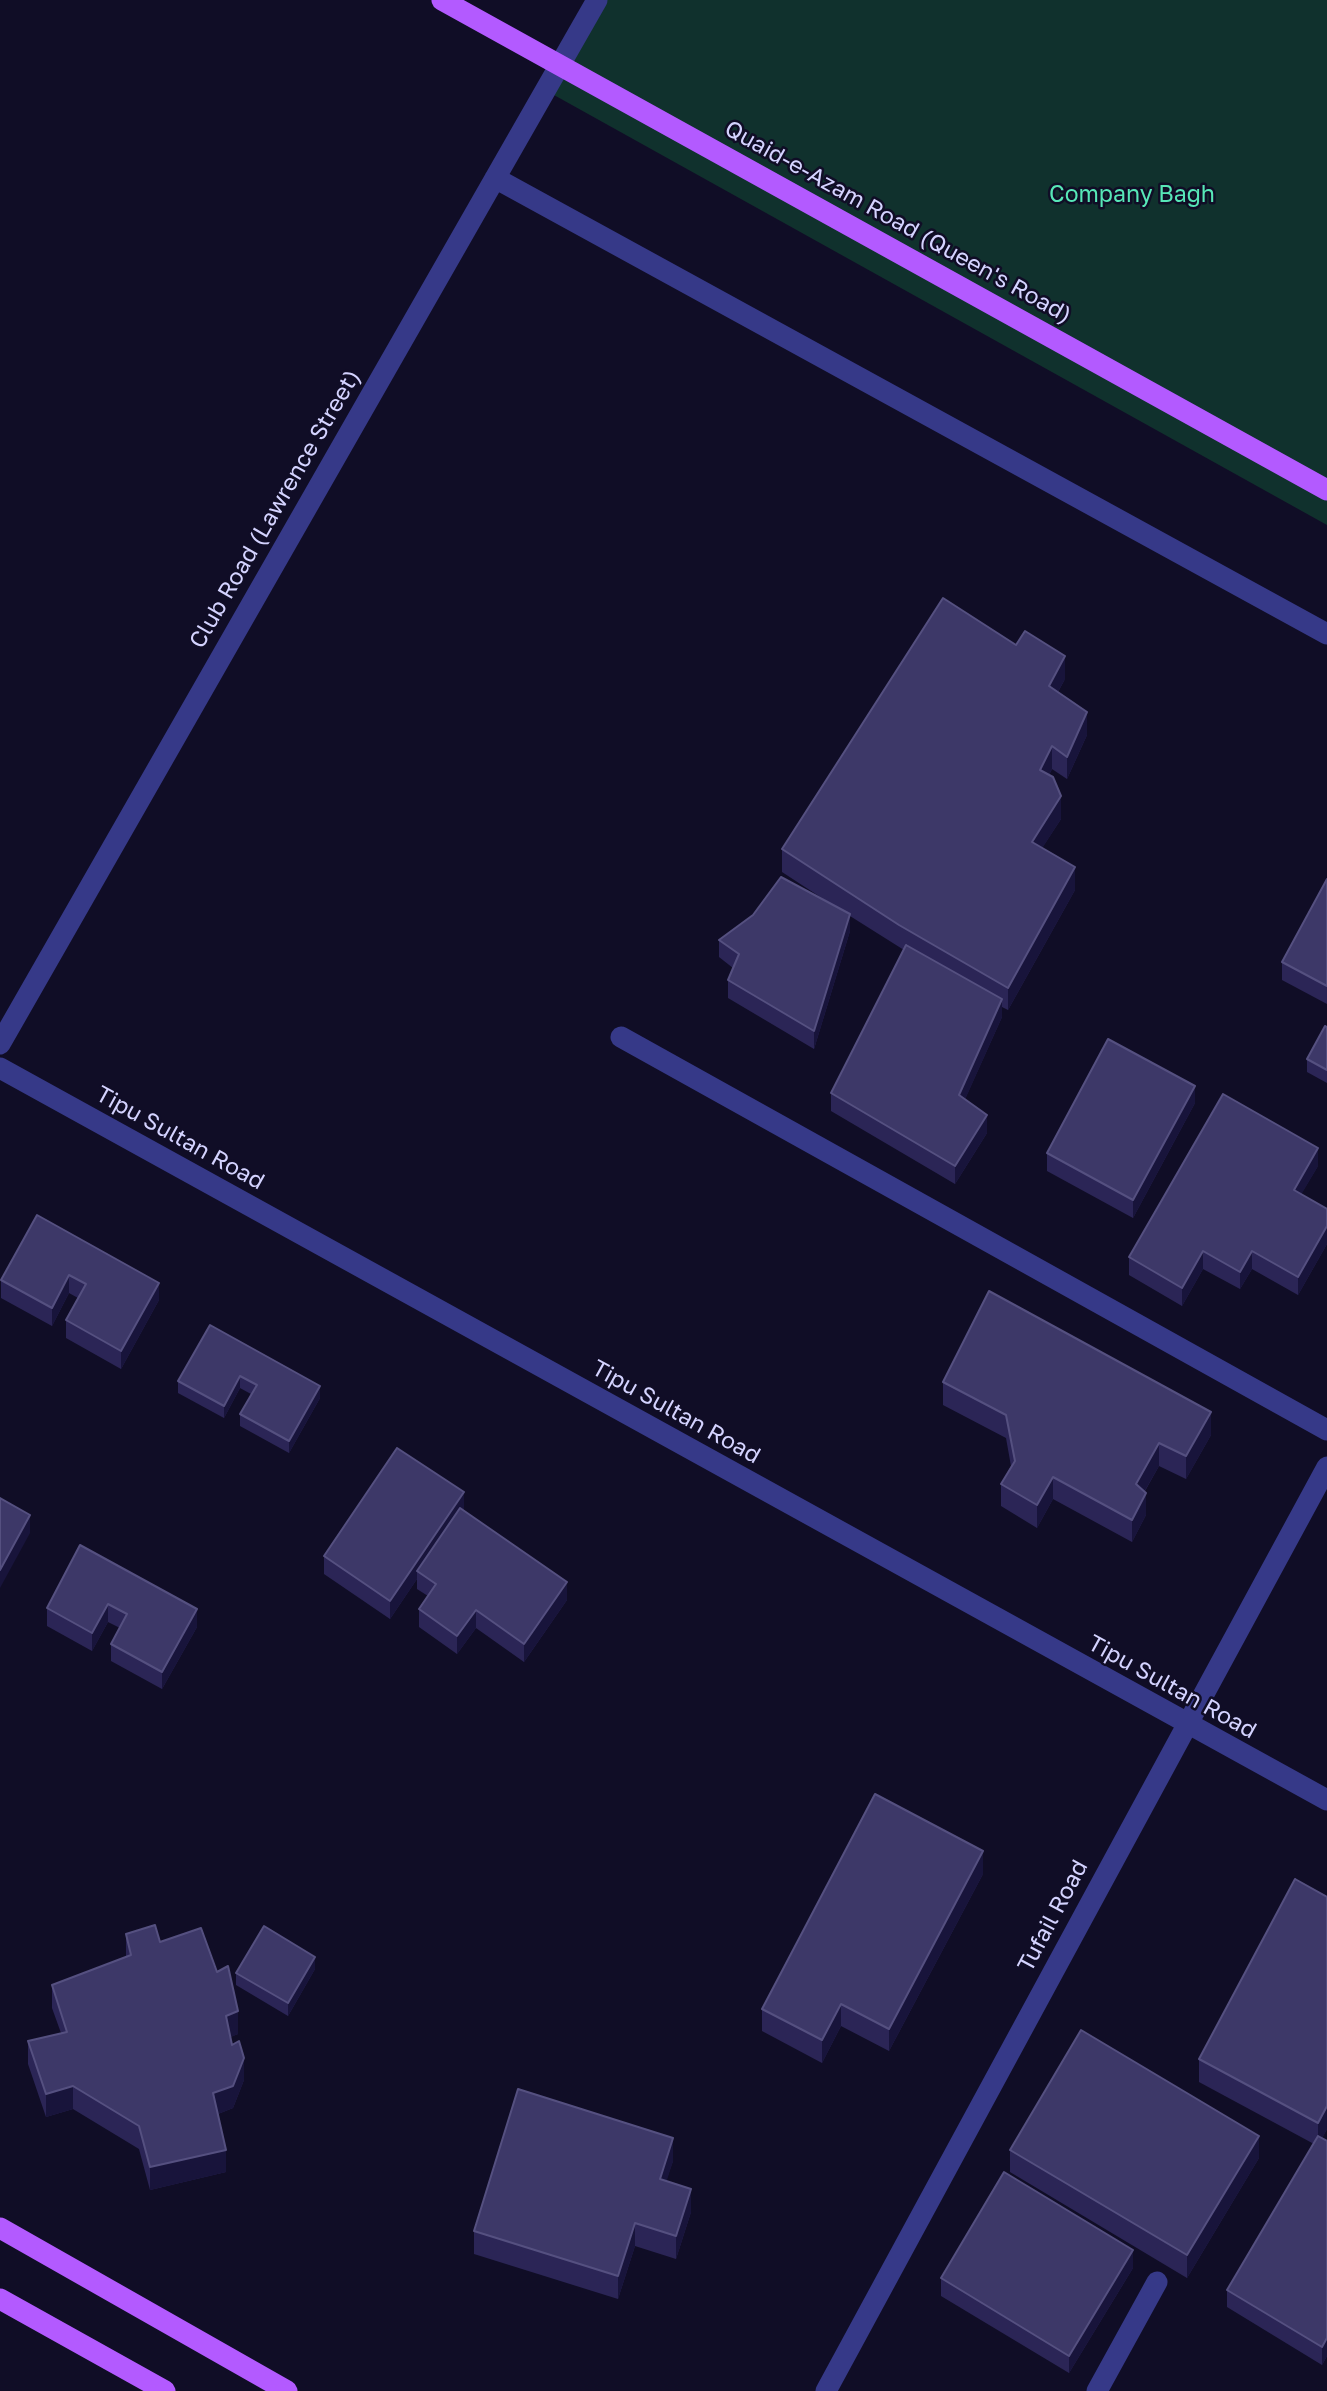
<!DOCTYPE html>
<html>
<head>
<meta charset="utf-8">
<style>
  body { margin:0 }
  canvas { display:block; background:#100d26 }
</style>
</head>
<body>
<canvas width="1327" height="2391"></canvas>
<script>
const ctx = document.querySelector('canvas').getContext('2d');
ctx.lineJoin = 'round';
function fill(path, color) { ctx.fillStyle = color; ctx.fill(path, 'evenodd'); }
const toPath = rows => new Path2D(rows.map(r => 'M' + r).join(''));
function stroke(path, color, width, dash) { ctx.strokeStyle = color; ctx.lineWidth = width; ctx.lineCap = dash ? 'butt' : 'round'; ctx.setLineDash(dash || []); ctx.stroke(path); }
function label(font, color, halo, rows, align = 'center') {
  ctx.font = font + ' "Golos Text",sans-serif'; ctx.lineWidth = 5; ctx.setLineDash([]); ctx.textBaseline = 'middle'; ctx.strokeStyle = halo; ctx.fillStyle = color; for (const [text, x, y, turn = 0] of rows) {
    ctx.save(); ctx.translate(x, y); ctx.rotate((+turn || 0) * Math.PI / 180); ctx.textAlign = isNaN(turn) ? turn : align; if (halo) ctx.strokeText(text, 0, 0); ctx.fillText(text, 0, 0); ctx.restore();
  }
}
fill(toPath([
  [596,0,1327,0,1327,525,545,90]
]), '#10312d');
stroke(toPath([
  [495,178,1327,634],
  [621,1037,1327,1430],
  [0,1044,597,0],
  [0,1068,1327,1800],
  [826,2391,1327,1467],
  [1097,2391,1157,2282]
]), '#363988', 21);
stroke(toPath([
  [442,0,1327,490],
  [0,2228,287,2391],
  [0,2299,165,2391]
]), '#b35aff', 21);
fill(toPath([
  [1065,679,1058,692,1087,735,1067,779,1052,769,1049,775,1061,819,1042,848,1075,890,1008,1010,1002,1007,1002,1017,965,1099,987,1133,955,1184,831,1111,831,1093,904,950,850,916,850,931,814,1049,728,998,728,980,733,968,719,957,719,940,831,904,782,872,782,849],
  [1327,879,1327,1004,1282,980,1282,962],
  [1327,1027,1327,1083,1307,1072,1307,1059],
  [1195,1103,1133,1218,1047,1171,1047,1153],
  [1318,1166,1301,1194,1327,1209,1327,1244,1298,1295,1252,1269,1240,1289,1203,1269,1182,1306,1129,1275,1129,1257],
  [37,1215,159,1300,121,1369,66,1338,66,1320,78,1298,69,1293,52,1326,1,1298,1,1280],
  [210,1325,320,1398,289,1453,240,1426,240,1414,251,1394,240,1388,224,1418,178,1393,178,1381],
  [943,1382,1211,1435,1186,1479,1159,1466,1145,1491,1146,1515,1132,1542,1053,1499,1037,1528,1001,1506,1001,1484,1011,1466,1006,1438,943,1405],
  [463,1510,567,1600,524,1662,476,1628,457,1654,419,1627,419,1609,428,1596,417,1589,417,1579,390,1619,324,1574,324,1556],
  [80,1545,197,1627,162,1689,111,1661,111,1644,120,1628,108,1622,92,1651,47,1626,47,1608],
  [983,1874,889,2051,841,2026,822,2063,762,2031,762,2009],
  [1327,1897,1327,2129,1322,2138,1327,2141,1327,2356,1322,2365,1227,2307,1227,2290,1314,2144,1199,2082,1199,2059],
  [126,1934,160,1942,238,2034,230,2037,244,2080,233,2108,218,2114,226,2172,150,2190,139,2149,73,2109,46,2117,28,2064,28,2041,61,2033,52,2008,52,1985,126,1957],
  [315,1969,288,2016,236,1985,236,1973],
  [1010,2150,1259,2158,1187,2278,1010,2172],
  [673,2161,666,2181,691,2212,676,2259,635,2246,618,2299,474,2254,474,2231],
  [1133,2268,1069,2373,941,2296,941,2278]
]), '#2b2556');
fill(toPath([
  [1065,656,1065,679,1049,708,1049,686],
  [1087,712,1087,735,1067,779,1067,757],
  [1052,746,1052,769,1040,792,1040,770],
  [1061,796,1061,819,1032,864,1032,842],
  [1075,867,1075,890,1008,1010,1008,988],
  [850,914,850,931,814,1049,814,1031],
  [1002,999,1002,1017,959,1113,959,1095],
  [1195,1086,1195,1103,1133,1218,1133,1200],
  [987,1115,987,1133,955,1184,955,1166],
  [1318,1148,1318,1166,1294,1207,1294,1190],
  [1327,1226,1327,1244,1298,1295,1298,1277],
  [1203,1251,1203,1269,1182,1306,1182,1288],
  [1252,1251,1252,1269,1240,1289,1240,1272],
  [69,1275,69,1293,52,1326,52,1308],
  [159,1283,159,1300,121,1369,121,1351],
  [240,1376,240,1388,224,1418,224,1406],
  [320,1386,320,1398,289,1453,289,1441],
  [1211,1412,1211,1435,1186,1479,1186,1456],
  [1159,1443,1159,1466,1136,1506,1136,1484],
  [1053,1477,1053,1499,1037,1528,1037,1505],
  [464,1492,464,1510,421,1573,417,1571,417,1579,390,1619,390,1601],
  [1146,1493,1146,1515,1132,1542,1132,1520],
  [30,1515,30,1533,0,1588,0,1570],
  [567,1582,567,1600,524,1662,524,1644],
  [108,1604,108,1622,92,1651,92,1633],
  [197,1609,197,1627,162,1689,162,1672],
  [476,1610,476,1628,457,1654,457,1636],
  [983,1851,983,1874,889,2051,889,2029],
  [315,1957,315,1969,288,2016,288,2003],
  [841,2004,841,2026,822,2063,822,2040],
  [238,2011,238,2034,226,2039,226,2016],
  [244,2058,244,2080,233,2108,213,2116,213,2093],
  [73,2086,73,2109,46,2117,46,2094],
  [1327,2106,1327,2129,1318,2146,1318,2123],
  [1259,2136,1259,2158,1187,2278,1187,2255],
  [673,2138,673,2161,660,2202,660,2179],
  [226,2150,226,2172,150,2190,150,2167],
  [691,2189,691,2212,676,2259,676,2236],
  [635,2223,635,2246,618,2299,618,2276],
  [1133,2250,1133,2268,1069,2373,1069,2356],
  [1327,2338,1327,2356,1322,2365,1322,2347]
]), '#18143b');
const building = toPath([
  [943,598,1016,645,1025,631,1065,656,1049,686,1087,712,1067,757,1052,746,1040,770,1053,777,1061,796,1032,842,1075,867,1008,988,899,925,782,849,943,598],
  [781,877,850,914,814,1031,728,980,739,954,719,940,753,915,781,877],
  [1327,879,1327,986,1282,962,1327,879],
  [906,945,1002,999,959,1095,987,1115,955,1166,831,1093,906,945],
  [1325,1026,1327,1027,1327,1070,1307,1059,1325,1026],
  [1108,1039,1195,1086,1133,1200,1047,1153,1108,1039],
  [1223,1094,1318,1148,1294,1190,1327,1209,1327,1226,1298,1277,1252,1251,1240,1272,1203,1251,1182,1288,1129,1257,1223,1094],
  [37,1215,159,1283,121,1351,66,1320,86,1284,69,1275,52,1308,1,1280,37,1215],
  [989,1291,1211,1412,1186,1456,1159,1443,1136,1484,1146,1493,1132,1520,1053,1477,1037,1505,1001,1484,1015,1461,1006,1415,943,1382,989,1291],
  [210,1325,320,1386,289,1441,240,1414,257,1385,240,1376,224,1406,178,1381,210,1325],
  [397,1448,464,1492,390,1601,324,1556,397,1448],
  [0,1498,30,1515,0,1570,0,1498],
  [460,1508,567,1582,524,1644,476,1610,457,1636,419,1609,436,1584,417,1571,460,1508],
  [80,1545,197,1609,162,1672,111,1644,127,1614,108,1604,92,1633,47,1608,80,1545],
  [875,1794,983,1851,889,2029,841,2004,822,2040,762,2009,875,1794],
  [1295,1879,1327,1897,1327,2106,1318,2123,1199,2059,1295,1879],
  [155,1925,160,1942,201,1928,217,1972,228,1966,238,2011,226,2016,232,2045,239,2041,244,2058,233,2086,213,2093,226,2150,150,2167,139,2126,73,2086,46,2094,28,2041,67,2032,52,1985,131,1955,126,1934,155,1925],
  [264,1926,315,1957,288,2003,236,1973,264,1926],
  [1081,2030,1259,2136,1187,2255,1010,2150,1081,2030],
  [518,2089,673,2138,660,2179,691,2189,676,2236,635,2223,618,2276,474,2231,518,2089],
  [1318,2136,1327,2141,1327,2338,1322,2347,1227,2290,1318,2136],
  [1004,2172,1133,2250,1069,2356,941,2278,1004,2172]
]);
fill(building, '#3d3868');
stroke(building, '#555080', 2);
label('23px', '#57e7b7', '#100d26', [
  ["Company Bagh",1132,195]
]);
label('23px', '#d4d3ff', '#100d26', [
  ["Quaid-e-Azam Road (Queen's Road)",898,222,29],
  ["Club Road (Lawrence Street)",275,509,-60],
  ["Tipu Sultan Road",180,1138,29],
  ["Tipu Sultan Road",676,1412,29],
  ["Tipu Sultan Road",1172,1687,29],
  ["Tufail Road",1053,1916,-62]
]);
</script>
</body>
</html>
